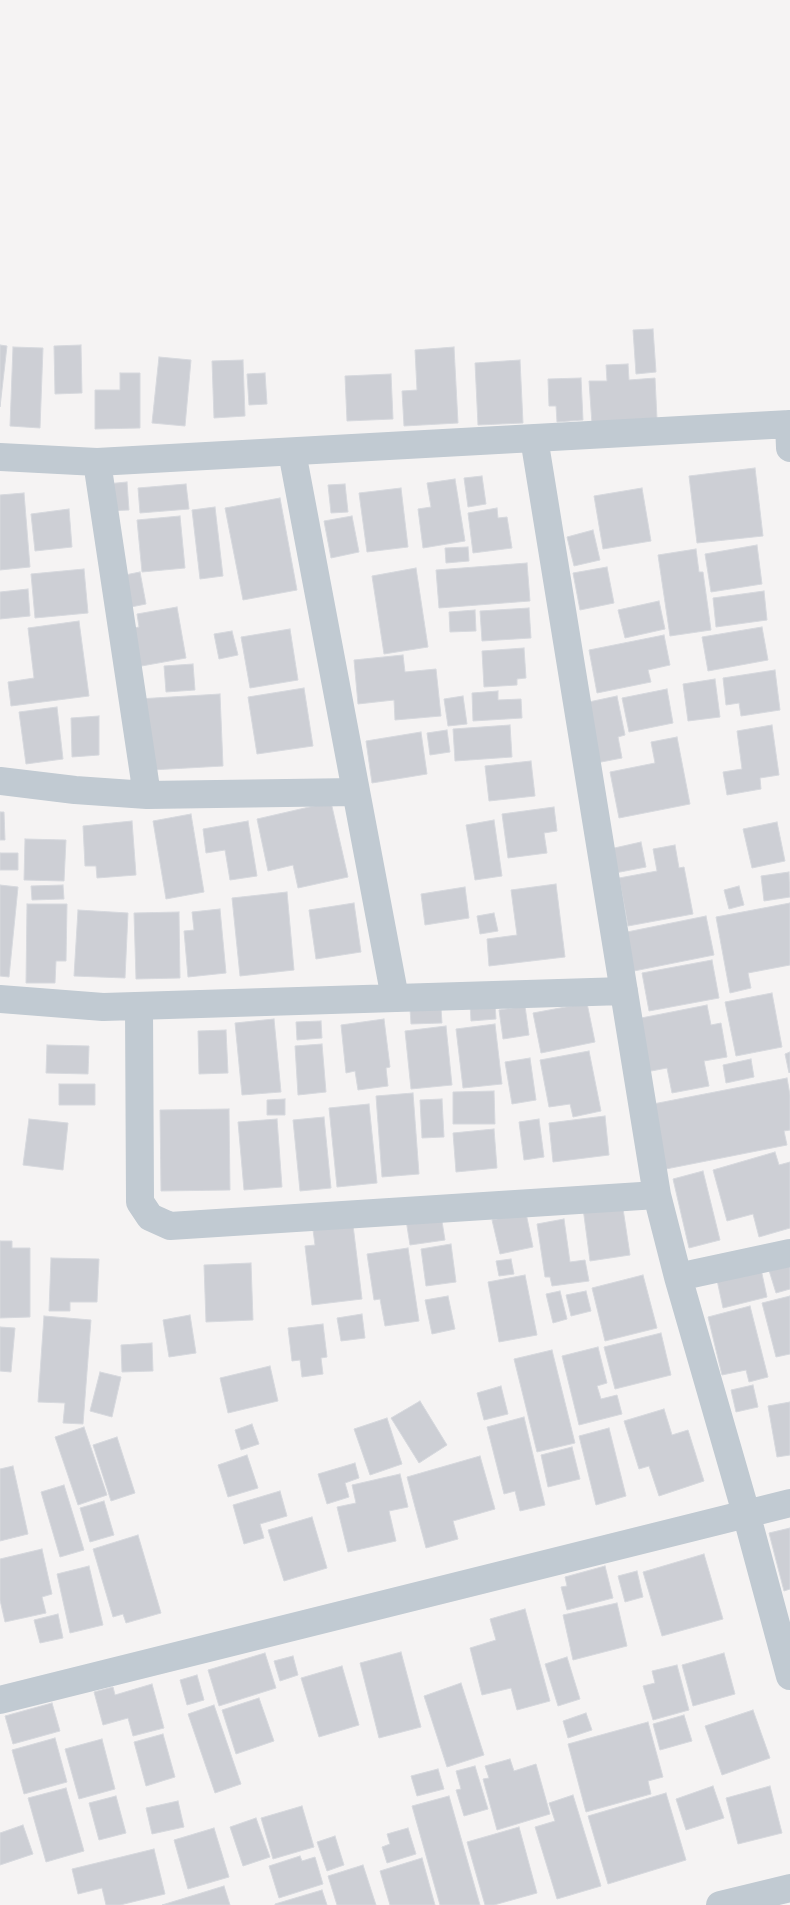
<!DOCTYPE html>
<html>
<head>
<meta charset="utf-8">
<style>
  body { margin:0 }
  canvas { display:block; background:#f5f3f3 }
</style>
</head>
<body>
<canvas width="790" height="1905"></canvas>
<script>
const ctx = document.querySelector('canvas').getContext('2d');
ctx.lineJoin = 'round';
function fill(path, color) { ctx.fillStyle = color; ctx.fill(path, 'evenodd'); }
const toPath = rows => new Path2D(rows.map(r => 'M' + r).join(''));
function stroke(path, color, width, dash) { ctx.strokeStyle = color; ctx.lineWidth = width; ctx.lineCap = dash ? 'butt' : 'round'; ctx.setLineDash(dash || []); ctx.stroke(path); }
const building = toPath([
  [653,329,656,372,636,374,633,330,653,329],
  [0,345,7,346,0,407,0,345],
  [81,345,82,393,55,394,54,346,81,345],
  [13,347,43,348,40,428,10,426,13,347],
  [454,347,458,423,404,426,402,391,417,390,415,350,454,347],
  [159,357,191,360,185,426,152,423,159,357],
  [243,360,245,416,214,418,212,361,243,360],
  [520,360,523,423,478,425,475,363,520,360],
  [628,364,629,380,655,378,657,419,592,424,589,381,607,381,606,365,628,364],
  [120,373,140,373,140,428,95,429,95,390,120,390,120,373],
  [265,373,267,404,249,405,247,374,265,373],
  [391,374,393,419,347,421,345,376,391,374],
  [581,378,583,420,557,422,556,406,549,406,548,379,581,378],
  [755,468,763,536,697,543,689,476,755,468],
  [482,476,486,504,468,507,464,478,482,476],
  [455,479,465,541,423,548,418,509,431,507,427,483,455,479],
  [127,482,129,510,107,511,106,484,127,482],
  [186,484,189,509,140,513,138,488,186,484],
  [345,484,348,512,331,513,328,485,345,484],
  [401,488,408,547,367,552,359,493,401,488],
  [642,488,651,541,603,549,594,496,642,488],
  [24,493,30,567,0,570,0,495,24,493],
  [280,498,297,590,243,600,225,508,280,498],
  [215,507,223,576,200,579,192,510,215,507],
  [497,508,498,518,507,517,512,548,473,553,468,513,497,508],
  [69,509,72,547,35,551,31,514,69,509],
  [180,516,185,568,142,572,137,520,180,516],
  [352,516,359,552,331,558,324,521,352,516],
  [593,530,600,560,574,566,567,537,593,530],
  [757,545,762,584,711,592,705,554,757,545],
  [468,547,469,561,446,563,445,548,468,547],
  [696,549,699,572,703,572,711,630,670,636,658,555,696,549],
  [527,563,530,601,439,608,436,570,527,563],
  [607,567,614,603,580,610,573,573,607,567],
  [416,568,428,647,384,654,372,576,416,568],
  [84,569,88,613,35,618,31,574,84,569],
  [140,572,146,604,121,609,115,577,140,572],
  [28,589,30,616,0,619,0,592,28,589],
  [764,591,767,620,716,627,713,598,764,591],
  [659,601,665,629,625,638,618,610,659,601],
  [177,607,186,658,136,667,129,629,139,627,137,614,177,607],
  [529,608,531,638,482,641,480,611,529,608],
  [475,610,476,631,450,632,449,612,475,610],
  [79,621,89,696,11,706,8,682,34,678,28,628,79,621],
  [762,627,768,660,708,671,702,637,762,627],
  [290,629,298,680,250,688,241,637,290,629],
  [232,631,238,655,219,659,214,634,232,631],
  [664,635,670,665,648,670,651,682,597,693,589,650,664,635],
  [524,648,526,678,517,679,517,685,484,687,482,651,524,648],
  [403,655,405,672,436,669,441,716,395,720,394,700,358,704,354,660,403,655],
  [193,664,195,690,166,692,164,666,193,664],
  [775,670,780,710,741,716,739,703,726,705,723,678,775,670],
  [715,679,720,717,688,721,683,684,715,679],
  [304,688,313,746,257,754,248,697,304,688],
  [667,689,673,723,629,732,622,698,667,689],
  [498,691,498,700,521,699,522,718,473,721,472,693,498,691],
  [220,694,223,766,151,770,138,699,220,694],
  [463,696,467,724,448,726,444,699,463,696],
  [617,696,625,735,618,737,622,758,596,763,584,703,617,696],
  [57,707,63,759,26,764,19,712,57,707],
  [99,716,99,755,72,757,71,718,99,716],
  [510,725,512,757,455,761,453,729,510,725],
  [772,725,779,775,760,778,761,789,727,795,723,772,742,769,737,731,772,725],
  [447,730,450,752,430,755,427,733,447,730],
  [421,732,427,774,372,783,366,741,421,732],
  [677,737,690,804,619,818,610,772,655,763,651,742,677,737],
  [531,761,535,796,489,801,485,766,531,761],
  [331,802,348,877,298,888,293,865,268,871,257,819,331,802],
  [554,807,557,831,544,833,547,853,508,858,502,814,554,807],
  [0,812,4,812,5,840,0,840,0,812],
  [191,814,204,892,166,899,153,821,191,814],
  [494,820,502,876,475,880,466,825,494,820],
  [132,821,136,875,97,878,96,866,85,866,83,826,132,821],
  [248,821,257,876,230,880,225,850,206,853,203,829,248,821],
  [777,822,785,861,752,868,743,829,777,822],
  [25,839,66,840,64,881,24,880,25,839],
  [641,842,646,867,615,873,610,849,641,842],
  [675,845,679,868,684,867,693,914,628,926,619,878,657,871,653,849,675,845],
  [0,853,18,853,18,870,0,870,0,853],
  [789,872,790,897,764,901,761,876,789,872],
  [556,884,565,957,489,966,487,939,517,935,511,890,556,884],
  [0,885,18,887,9,977,0,976,0,885],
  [63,885,64,899,32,900,31,886,63,885],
  [739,886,744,905,729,909,724,890,739,886],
  [465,887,469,918,425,925,421,894,465,887],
  [287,892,294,970,240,976,232,898,287,892],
  [354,903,361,952,316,959,309,910,354,903],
  [790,903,790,965,748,973,751,988,730,993,716,917,790,903],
  [27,904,67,904,66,961,56,961,55,983,26,983,27,904],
  [220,909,226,973,188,977,184,931,194,930,192,912,220,909],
  [78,910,128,913,125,978,74,976,78,910],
  [179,912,180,978,136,979,134,913,179,912],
  [494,913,498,931,480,934,477,916,494,913],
  [706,916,714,955,629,972,622,933,706,916],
  [712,960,719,998,649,1011,642,973,712,960],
  [772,993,782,1047,736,1056,725,1002,772,993],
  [495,1003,496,1019,471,1021,470,1004,495,1003],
  [587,1003,595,1042,541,1053,533,1013,587,1003],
  [707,1005,711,1025,721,1023,727,1057,704,1061,709,1086,672,1093,667,1068,646,1072,636,1019,707,1005],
  [525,1006,529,1035,503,1039,499,1010,525,1006],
  [441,1008,442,1023,411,1024,410,1009,441,1008],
  [274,1019,281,1092,242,1095,235,1023,274,1019],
  [384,1019,390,1067,386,1068,388,1086,358,1090,355,1071,346,1073,341,1025,384,1019],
  [321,1021,322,1038,297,1040,296,1022,321,1021],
  [495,1024,502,1084,463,1088,456,1029,495,1024],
  [446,1026,452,1085,411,1089,405,1031,446,1026],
  [226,1030,228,1073,199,1074,198,1031,226,1030],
  [322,1044,326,1092,298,1095,295,1046,322,1044],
  [47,1045,89,1046,88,1074,46,1073,47,1045],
  [589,1051,601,1111,573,1117,570,1104,549,1107,540,1060,589,1051],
  [790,1052,790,1072,789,1073,785,1054,790,1052],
  [530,1058,536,1100,512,1104,505,1062,530,1058],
  [751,1059,754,1077,726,1083,723,1065,751,1059],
  [787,1078,790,1095,790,1130,784,1131,787,1145,666,1169,653,1104,787,1078],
  [59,1084,95,1084,95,1105,59,1105,59,1084],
  [494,1091,495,1124,453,1124,453,1092,494,1091],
  [413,1093,419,1174,382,1177,376,1096,413,1093],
  [285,1099,285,1115,267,1115,267,1100,285,1099],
  [442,1099,444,1137,422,1138,420,1100,442,1099],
  [369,1104,377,1183,337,1187,329,1108,369,1104],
  [229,1109,230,1190,161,1191,160,1110,229,1109],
  [605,1116,609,1155,553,1162,549,1123,605,1116],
  [324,1117,331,1188,300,1191,293,1120,324,1117],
  [29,1119,68,1123,63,1170,23,1165,29,1119],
  [277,1119,282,1187,244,1190,238,1122,277,1119],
  [539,1119,544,1157,524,1160,519,1122,539,1119],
  [494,1129,497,1168,456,1172,453,1133,494,1129],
  [775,1152,779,1165,790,1162,790,1228,759,1237,753,1214,727,1221,713,1170,775,1152],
  [703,1171,720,1240,689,1248,673,1179,703,1171],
  [622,1202,630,1255,590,1261,583,1208,622,1202],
  [526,1213,533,1247,500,1254,492,1220,526,1213],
  [441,1215,445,1240,410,1245,406,1220,441,1215],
  [564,1219,570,1262,585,1260,589,1281,552,1286,550,1277,545,1277,537,1224,564,1219],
  [353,1225,362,1299,312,1305,305,1246,315,1245,313,1230,353,1225],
  [0,1241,12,1241,12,1248,30,1248,30,1317,0,1318,0,1241],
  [451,1244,456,1282,426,1286,421,1249,451,1244],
  [408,1248,419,1321,385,1326,380,1299,374,1300,367,1254,408,1248],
  [51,1258,99,1259,97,1302,70,1302,70,1311,49,1311,51,1258],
  [511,1259,514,1274,499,1276,496,1261,511,1259],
  [790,1262,790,1289,776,1293,767,1264,790,1262],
  [251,1263,253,1320,206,1322,204,1265,251,1263],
  [761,1269,767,1297,723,1308,717,1280,761,1269],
  [525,1275,537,1335,499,1342,488,1282,525,1275],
  [643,1275,657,1328,605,1341,592,1288,643,1275],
  [560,1291,567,1319,553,1323,546,1294,560,1291],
  [586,1291,591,1311,571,1316,566,1295,586,1291],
  [448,1296,455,1329,432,1334,425,1300,448,1296],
  [790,1296,790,1354,776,1357,762,1303,790,1296],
  [750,1306,768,1377,749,1382,746,1370,722,1375,708,1317,750,1306],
  [362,1314,365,1338,341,1341,337,1318,362,1314],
  [190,1315,196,1353,169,1357,163,1320,190,1315],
  [44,1316,91,1320,83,1424,63,1423,65,1403,38,1402,44,1316],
  [323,1324,327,1357,321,1358,323,1374,302,1377,300,1360,292,1361,288,1328,323,1324],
  [0,1327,15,1328,11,1372,0,1371,0,1327],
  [661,1333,671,1375,615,1389,604,1347,661,1333],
  [152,1343,153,1371,122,1372,121,1345,152,1343],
  [598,1347,607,1383,597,1386,601,1399,617,1395,622,1414,579,1425,562,1356,598,1347],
  [552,1350,575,1443,537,1452,514,1359,552,1350],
  [270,1366,278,1401,228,1413,220,1378,270,1366],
  [100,1372,121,1377,112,1417,90,1411,100,1372],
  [753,1385,758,1407,736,1412,731,1390,753,1385],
  [501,1386,508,1414,484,1420,477,1393,501,1386],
  [420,1401,447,1445,419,1463,391,1418,420,1401],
  [790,1402,790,1455,777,1457,768,1406,790,1402],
  [664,1409,672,1435,688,1430,704,1481,659,1496,649,1466,639,1469,624,1421,664,1409],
  [524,1417,545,1505,520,1511,515,1491,504,1494,487,1427,524,1417],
  [387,1418,402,1464,370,1475,354,1429,387,1418],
  [252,1424,259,1444,241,1450,235,1430,252,1424],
  [84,1427,107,1495,78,1505,55,1437,84,1427],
  [609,1428,626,1496,596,1505,579,1436,609,1428],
  [117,1437,135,1493,111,1501,93,1445,117,1437],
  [572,1447,580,1479,548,1487,541,1455,572,1447],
  [247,1455,258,1488,228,1497,218,1465,247,1455],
  [480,1456,495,1509,453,1521,458,1539,426,1548,407,1477,480,1456],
  [355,1463,359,1478,345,1483,349,1497,327,1504,318,1474,355,1463],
  [13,1466,28,1534,0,1541,0,1469,13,1466],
  [400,1474,408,1507,389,1511,396,1541,348,1552,337,1507,356,1503,352,1485,400,1474],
  [64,1485,84,1550,60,1557,41,1492,64,1485],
  [280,1491,287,1516,260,1524,264,1538,244,1544,233,1505,280,1491],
  [104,1501,114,1535,90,1542,80,1508,104,1501],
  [312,1517,327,1568,284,1581,268,1530,312,1517],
  [790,1528,790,1589,784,1591,769,1533,790,1528],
  [138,1535,161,1613,126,1623,123,1614,113,1617,93,1549,138,1535],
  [42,1549,52,1594,42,1597,46,1613,5,1622,0,1600,0,1559,42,1549],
  [704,1554,723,1619,662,1636,643,1572,704,1554],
  [89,1566,103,1625,70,1633,57,1574,89,1566],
  [605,1566,613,1598,567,1610,561,1587,567,1586,565,1577,605,1566],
  [637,1571,643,1597,625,1602,618,1576,637,1571],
  [617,1603,627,1646,573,1660,563,1615,617,1603],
  [525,1609,550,1701,517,1710,511,1688,482,1695,470,1648,496,1640,490,1619,525,1609],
  [58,1614,63,1638,40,1643,34,1620,58,1614],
  [401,1652,421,1727,379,1738,360,1663,401,1652],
  [265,1653,276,1688,219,1706,208,1670,265,1653],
  [724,1653,735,1694,693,1706,682,1665,724,1653],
  [293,1656,298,1675,280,1681,274,1661,293,1656],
  [567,1657,580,1699,558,1706,545,1664,567,1657],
  [677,1665,689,1710,653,1720,643,1686,655,1683,652,1671,677,1665],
  [342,1666,359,1725,319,1737,301,1678,342,1666],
  [197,1675,204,1700,187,1705,180,1680,197,1675],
  [461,1683,484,1755,447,1767,424,1696,461,1683],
  [152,1684,164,1728,133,1736,128,1718,103,1725,94,1692,113,1687,115,1695,152,1684],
  [259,1698,274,1741,236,1754,222,1710,259,1698],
  [52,1703,60,1731,13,1744,5,1716,52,1703],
  [214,1705,241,1784,215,1793,188,1714,214,1705],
  [753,1710,770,1758,722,1775,705,1726,753,1710],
  [586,1713,592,1730,568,1738,563,1721,586,1713],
  [684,1715,692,1741,660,1750,653,1724,684,1715],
  [648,1722,663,1777,648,1781,651,1794,586,1812,568,1744,648,1722],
  [163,1734,175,1777,146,1786,134,1742,163,1734],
  [55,1738,67,1782,24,1794,12,1750,55,1738],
  [102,1739,115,1789,79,1799,65,1749,102,1739],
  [510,1759,514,1771,536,1764,550,1814,497,1830,483,1779,489,1778,485,1766,510,1759],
  [475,1766,488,1809,464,1816,456,1790,461,1789,456,1771,475,1766],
  [438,1769,444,1789,417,1796,411,1776,438,1769],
  [713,1786,724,1818,686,1830,676,1799,713,1786],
  [770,1786,782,1833,738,1844,726,1798,770,1786],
  [66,1788,84,1851,46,1862,28,1798,66,1788],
  [666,1793,686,1860,608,1884,588,1816,666,1793],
  [573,1795,601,1886,557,1899,535,1827,555,1821,549,1803,573,1795],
  [116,1796,126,1833,99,1840,89,1803,116,1796],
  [449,1796,480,1905,440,1905,412,1806,449,1796],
  [178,1801,184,1827,152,1834,146,1808,178,1801],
  [302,1806,314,1847,273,1859,261,1818,302,1806],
  [256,1818,270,1857,243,1866,230,1827,256,1818],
  [23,1825,33,1854,0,1865,0,1833,23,1825],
  [519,1827,537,1893,494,1905,485,1905,467,1842,519,1827],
  [214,1828,229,1877,188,1889,174,1840,214,1828],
  [408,1828,416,1854,387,1863,382,1847,390,1844,387,1834,408,1828],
  [335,1836,344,1865,327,1871,317,1842,335,1836],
  [154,1849,165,1894,120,1905,106,1905,102,1888,78,1894,72,1869,154,1849],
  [300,1856,302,1861,315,1857,323,1884,279,1898,269,1866,300,1856],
  [422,1858,435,1905,390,1905,380,1871,422,1858],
  [363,1865,376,1905,337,1905,328,1876,363,1865],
  [224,1886,230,1905,162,1905,224,1886],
  [322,1890,327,1905,275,1905,275,1904,322,1890]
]);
fill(building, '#cdcfd5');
stroke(building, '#d7d9de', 1);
stroke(toPath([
  [789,424,790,448],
  [534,438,657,1195,678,1277,746,1513,790,1676],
  [292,452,395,998],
  [0,457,97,462,790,424],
  [97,462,147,795],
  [0,781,75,790,147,795,356,792],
  [0,999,103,1007,624,991],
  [139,1006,140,1202,150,1217,170,1226,657,1195],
  [678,1277,790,1253],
  [0,1700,790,1503],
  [720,1905,790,1888]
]), '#c1cad2', 28);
</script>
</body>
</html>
